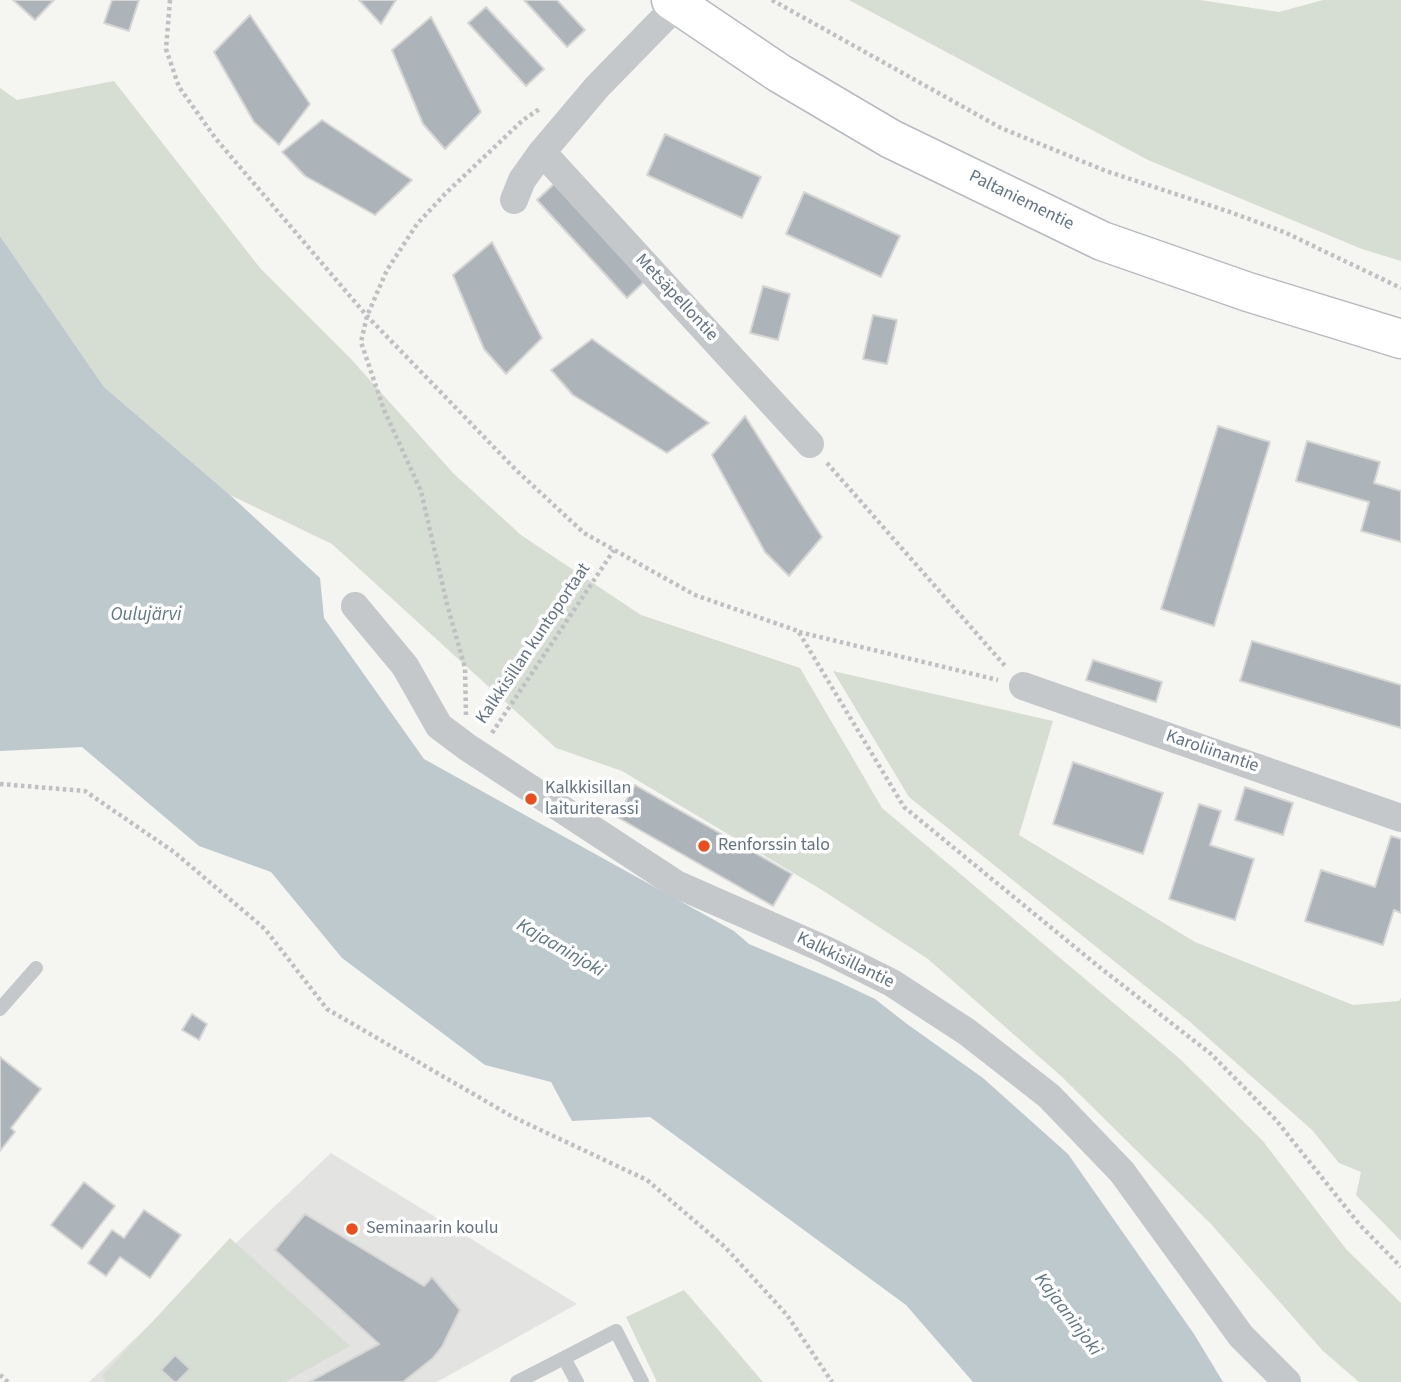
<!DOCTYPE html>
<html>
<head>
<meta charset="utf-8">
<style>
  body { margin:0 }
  canvas { display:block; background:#f5f5f1 }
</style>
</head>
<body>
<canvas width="1401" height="1382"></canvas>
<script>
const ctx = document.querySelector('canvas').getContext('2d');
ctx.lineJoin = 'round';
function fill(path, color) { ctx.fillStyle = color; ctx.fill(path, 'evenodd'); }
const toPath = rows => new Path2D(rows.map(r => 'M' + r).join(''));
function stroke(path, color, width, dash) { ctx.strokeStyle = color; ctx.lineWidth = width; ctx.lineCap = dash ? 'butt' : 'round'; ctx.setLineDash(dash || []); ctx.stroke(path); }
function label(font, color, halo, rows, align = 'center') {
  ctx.font = font + ' "Source Sans 3",sans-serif'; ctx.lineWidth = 7; ctx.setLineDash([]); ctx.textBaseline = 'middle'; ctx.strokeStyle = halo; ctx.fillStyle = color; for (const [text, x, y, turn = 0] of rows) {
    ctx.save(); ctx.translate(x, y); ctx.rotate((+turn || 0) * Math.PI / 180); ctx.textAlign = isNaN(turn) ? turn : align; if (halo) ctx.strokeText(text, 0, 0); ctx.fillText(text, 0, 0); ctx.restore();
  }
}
fill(toPath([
  [331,1153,577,1304,437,1382,89,1382]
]), '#e3e4e2');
fill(toPath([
  [849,0,1200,0,1279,12,1323,0,1401,0,1401,261,1362,249,1148,160],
  [114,81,260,268,351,359,454,474,521,535,641,615,800,668,882,808,1180,1059,1262,1140,1346,1249,1401,1303,1401,1382,1359,1382,1323,1351,1211,1224,1061,1076,928,959,822,890,622,771,556,748,332,544,230,495,104,387,0,236,0,88,17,100],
  [833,671,1053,721,1019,835,1195,942,1353,1005,1399,1001,1401,998,1401,1241,1356,1195,1361,1172,1339,1163,1312,1130,1189,1021,909,797],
  [230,1238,350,1346,285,1382,106,1382,102,1376],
  [684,1290,763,1382,657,1382,626,1317]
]), '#d6ddd2');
fill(toPath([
  [0,236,104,387,230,495,320,578,324,618,424,759,734,931,749,944,837,981,875,999,907,1024,983,1078,1068,1154,1194,1334,1223,1382,973,1382,906,1305,650,1117,572,1121,551,1082,485,1065,342,958,271,872,199,846,82,747,0,751]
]), '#bec9ce');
const building = toPath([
  [13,0,54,0,35,20,13,0],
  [112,0,139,0,129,31,104,23,112,0],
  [359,0,396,0,381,24,359,0],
  [524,0,557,0,585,30,567,47,524,0],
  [486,7,544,69,526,86,468,23,486,7],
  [250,15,310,104,279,145,254,122,214,52,250,15],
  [431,17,481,112,445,149,423,124,392,50,431,17],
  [322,120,412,180,375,215,305,176,282,152,322,120],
  [665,134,761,177,742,218,647,175,665,134],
  [555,183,645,281,627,298,537,200,555,183],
  [804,192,900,236,881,277,786,234,804,192],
  [492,242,542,338,506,374,484,349,453,275,492,242],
  [763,286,790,294,778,340,750,333,763,286],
  [873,315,897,320,887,364,863,359,873,315],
  [592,339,709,423,667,453,573,395,551,370,592,339],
  [745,416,822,537,789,576,765,552,712,455,745,416],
  [1218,426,1270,442,1214,626,1161,609,1218,426],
  [1307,441,1380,462,1374,483,1401,491,1401,542,1361,531,1369,502,1296,481,1307,441],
  [1252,641,1401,685,1401,728,1240,681,1252,641],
  [1093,660,1162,682,1156,702,1086,680,1093,660],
  [1073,762,1163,793,1143,854,1053,824,1073,762],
  [635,785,792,874,773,906,617,817,635,785],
  [1245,787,1293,803,1283,835,1235,820,1245,787],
  [1199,804,1221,811,1210,845,1254,859,1235,920,1169,899,1199,804],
  [1391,836,1401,839,1401,913,1394,910,1383,945,1305,921,1321,870,1375,887,1391,836],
  [192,1014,207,1024,199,1040,182,1030,192,1014],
  [0,1057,41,1089,11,1128,15,1132,0,1151,0,1057],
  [84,1182,115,1206,82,1249,51,1225,84,1182],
  [144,1210,181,1235,150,1278,120,1257,106,1276,88,1263,112,1230,124,1238,144,1210],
  [305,1214,424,1286,432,1277,460,1310,442,1347,433,1358,403,1382,309,1382,379,1344,275,1250,305,1214],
  [175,1355,190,1369,177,1382,174,1382,161,1370,175,1355]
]);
fill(building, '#acb4ba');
stroke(building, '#d6d6d4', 2);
const secondary = toPath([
  [671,0,779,73,891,139,1102,241,1248,292,1401,339]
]);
stroke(secondary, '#b6bbc0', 41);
stroke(toPath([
  [170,0,166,49,179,87,216,139,367,316,516,470,584,533,695,595,798,631,904,807,1098,966,1211,1054,1276,1120,1359,1224,1401,1267],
  [772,0,1001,128,1106,171,1230,212,1284,232,1401,288],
  [827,463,1006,667],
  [799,632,998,680],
  [466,715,465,668,447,604,421,491,384,410,361,342,367,316,387,270,417,224,445,194,523,120,541,108],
  [492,733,614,550],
  [0,784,85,791,174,852,265,929,327,1009,513,1117,647,1180,725,1247,787,1315,832,1382],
  [0,1375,8,1382]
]), '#bec0c2', 4.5, [3.5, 3.5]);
stroke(toPath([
  [0,1009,36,968],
  [564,1358,616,1331,642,1382],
  [517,1382,564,1358,577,1382]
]), '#c4c8cb', 14);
stroke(toPath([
  [542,152,810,444],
  [514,200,522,180,542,152,597,87,677,5],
  [355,606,405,666,439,726,467,747,676,884,826,950,892,983,967,1032,1049,1096,1122,1172,1241,1336,1287,1382],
  [1023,686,1401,818]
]), '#c4c8cb', 28);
stroke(secondary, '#fff', 38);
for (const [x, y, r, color] of [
  [531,799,7,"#ec4d1a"],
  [704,846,7,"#ec4d1a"],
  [352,1229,7,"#ec4d1a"]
]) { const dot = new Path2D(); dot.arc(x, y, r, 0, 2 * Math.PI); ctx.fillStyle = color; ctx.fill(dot); stroke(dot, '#fff', 2.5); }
label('18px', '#627484', '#fff', [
  ["Paltaniementie",1021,201,26],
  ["Metsäpellontie",676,298,47],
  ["Kalkkisillan kuntoportaat",534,644,-56],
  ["Karoliinantie",1212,752,19],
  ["Kalkkisillantie",845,961,26]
]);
label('18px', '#627484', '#fff', [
  ["Kalkkisillan",545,789],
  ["laituriterassi",545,810],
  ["Renforssin talo",718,846],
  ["Seminaarin koulu",366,1229]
], 'left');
label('italic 19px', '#5e7781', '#fff', [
  ["Oulujärvi",146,616],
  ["Kajaaninjoki",560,949,30],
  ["Kajaaninjoki",1067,1315,53]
]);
</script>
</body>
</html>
